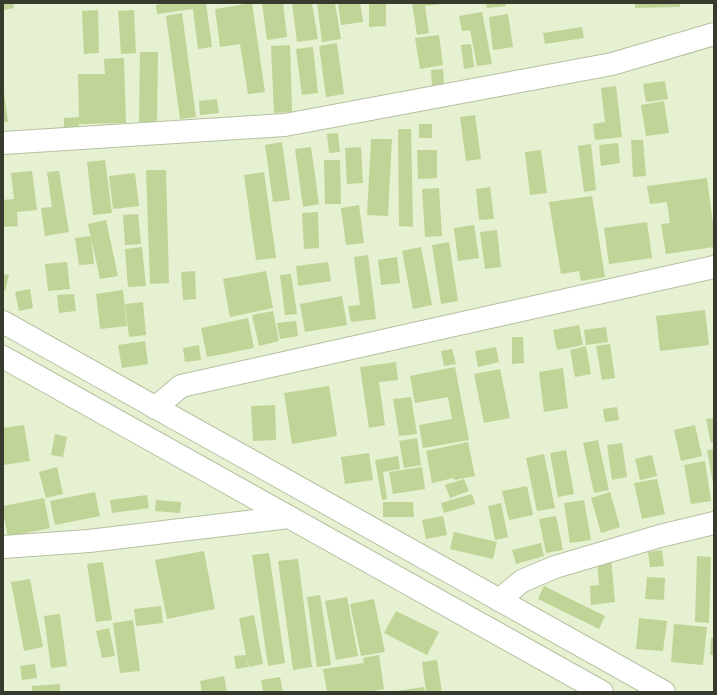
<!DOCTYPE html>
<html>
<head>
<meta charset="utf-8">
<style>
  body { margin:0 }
  #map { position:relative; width:717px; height:695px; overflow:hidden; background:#e5f1d0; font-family:"Public Sans",sans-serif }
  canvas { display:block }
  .frame { position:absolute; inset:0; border:4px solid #363b2e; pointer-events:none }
</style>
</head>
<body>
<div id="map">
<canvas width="717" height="695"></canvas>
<div class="frame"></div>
</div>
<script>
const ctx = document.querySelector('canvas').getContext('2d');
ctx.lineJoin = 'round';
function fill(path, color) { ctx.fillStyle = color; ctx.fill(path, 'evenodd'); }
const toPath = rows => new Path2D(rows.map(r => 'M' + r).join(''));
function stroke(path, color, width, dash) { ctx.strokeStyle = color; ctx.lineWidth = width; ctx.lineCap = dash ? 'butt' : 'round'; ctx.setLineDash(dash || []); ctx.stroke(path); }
fill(toPath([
  [3,3,13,3,14,8,3,10],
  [167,3,206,3,212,47,198,49,193,9,157,14,156,5],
  [252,3,265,92,248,94,240,44,220,47,215,9],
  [262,3,283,3,287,37,267,40],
  [292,3,312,3,318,39,297,42],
  [317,3,335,3,341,39,322,42],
  [338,3,360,3,363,22,341,25],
  [369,3,386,3,386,26,369,27],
  [412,3,442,3,442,4,425,6,429,33,417,35],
  [486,3,505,3,506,6,487,8],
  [635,3,680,3,680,7,635,8],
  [98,10,99,53,84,54,82,11],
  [134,10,136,53,121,54,118,11],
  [482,12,492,64,477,66,470,30,462,31,459,16],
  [182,13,196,117,180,119,166,16],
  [508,14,513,47,493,50,489,17],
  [582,27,584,38,545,44,543,33],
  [439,35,443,65,420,69,415,38],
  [337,43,344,94,326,97,319,46],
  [471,44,474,67,464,69,461,45],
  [290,45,292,112,274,113,271,46],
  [313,47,318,93,302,95,296,49],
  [140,52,158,52,157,123,139,122],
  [124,58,126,123,79,124,79,134,64,135,64,118,79,117,78,74,105,74,104,59],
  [443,69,444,85,432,86,431,70],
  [665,81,668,99,646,102,643,84],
  [616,86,622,137,595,140,593,124,605,122,601,88],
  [3,93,4,93,8,122,3,122],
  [217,99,219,113,200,115,199,101],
  [664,101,669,133,646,136,641,105],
  [475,115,481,159,466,161,460,117],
  [419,124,432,124,432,138,419,138],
  [398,129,411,129,413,227,399,226],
  [338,133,340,152,329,153,327,134],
  [371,139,392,139,388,216,367,215],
  [631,140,643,140,646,176,633,177],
  [282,142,290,200,273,202,265,145],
  [618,143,620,163,601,166,599,145],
  [591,144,596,190,584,192,578,146],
  [311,147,319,204,303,207,295,149],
  [361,147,363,183,347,184,345,148],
  [417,150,437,150,437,178,418,179],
  [541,150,547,193,530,195,525,152],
  [105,160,112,213,93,215,87,162],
  [324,160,340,160,341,204,325,204],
  [146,170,166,170,169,283,150,284],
  [32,171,37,210,17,212,18,226,3,227,3,200,14,199,11,173],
  [59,171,69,232,45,236,41,208,52,207,47,172],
  [264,172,276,258,256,260,244,175],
  [135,173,139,206,113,209,109,176],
  [707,178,714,231,714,247,666,254,661,224,670,223,667,202,650,204,647,186],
  [490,187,494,219,479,220,476,189],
  [439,188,442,236,425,237,422,189],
  [592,196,605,277,581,281,579,271,561,274,549,202],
  [359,205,364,243,346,245,341,208],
  [318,212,319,248,304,249,302,213],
  [138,214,141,244,125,245,123,215],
  [106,220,118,276,100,279,88,224],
  [647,222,652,258,609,264,604,228],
  [474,225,479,258,458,261,454,228],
  [497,230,501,267,485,269,480,232],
  [91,236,94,264,79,265,75,238],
  [449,242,458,301,441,304,432,245],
  [142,247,146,286,128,287,125,249],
  [421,247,432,305,413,309,402,251],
  [368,255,376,319,351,322,348,306,360,305,354,257],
  [397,257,400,283,381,285,378,260],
  [67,262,70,289,48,291,45,264],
  [328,262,331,281,298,286,296,266],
  [195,271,196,299,183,300,181,272],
  [266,271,273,308,230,317,223,279],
  [3,274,9,275,5,291,3,291],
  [291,274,297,314,285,315,280,275],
  [30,289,33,308,19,311,15,292],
  [123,290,127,326,100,329,96,294],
  [74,294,76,311,59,313,57,295],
  [342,296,347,325,305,332,300,304],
  [143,302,146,335,129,337,125,304],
  [705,310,709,345,660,351,656,316],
  [273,311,279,341,259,346,252,315],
  [248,318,254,348,207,357,201,328],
  [296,321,298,336,280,339,277,323],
  [579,325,583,345,557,350,553,330],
  [606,327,608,342,586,345,584,330],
  [512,337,523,337,524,363,512,364],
  [145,341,148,364,122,368,118,345],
  [610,344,615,378,602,380,596,346],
  [199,345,201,360,185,362,183,348],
  [586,346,591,374,575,377,570,350],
  [496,347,499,362,478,367,475,351],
  [452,349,456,364,444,366,441,351],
  [396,362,398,380,379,382,385,425,369,428,360,367],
  [455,367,469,440,423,448,419,425,452,419,448,397,415,403,410,376],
  [563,368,568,408,544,412,539,372],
  [500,369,510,418,484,423,474,374],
  [329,386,337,436,292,444,284,393],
  [411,397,417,434,399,436,393,399],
  [275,405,276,440,253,441,251,406],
  [617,407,619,420,605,422,603,409],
  [714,418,714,442,711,443,706,419],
  [24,425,30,461,3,465,3,428],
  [695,425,702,456,681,461,674,430],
  [55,434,67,437,63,457,51,455],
  [417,438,421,465,404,468,399,441],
  [598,440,609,490,594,493,583,443],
  [468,442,475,476,454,480,454,478,432,483,426,451],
  [622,443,627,477,612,480,607,445],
  [714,449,714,483,713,483,707,450],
  [566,450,574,494,558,497,550,453],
  [369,453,373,480,345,484,341,457],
  [544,454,555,508,537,511,526,458],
  [652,455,657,476,640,480,635,459],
  [398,456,400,469,383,472,387,499,382,500,375,460],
  [705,461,711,501,691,504,684,465],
  [57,467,63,494,46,498,39,472],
  [422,467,425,489,393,494,389,472],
  [464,479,469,491,450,498,445,485],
  [657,479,665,514,642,519,634,483],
  [527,486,533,515,509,520,502,491],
  [95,492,100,516,55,525,50,501],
  [610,492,620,527,601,533,591,498],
  [472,494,475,504,444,513,441,503],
  [147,495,149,508,112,513,110,500],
  [44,498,50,528,8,537,3,512,3,506],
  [156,500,181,502,180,513,155,511],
  [584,500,591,540,570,543,564,503],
  [383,502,413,502,414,517,383,517],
  [501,503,508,537,495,540,488,506],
  [443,516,447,535,426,539,422,520],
  [556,516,563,550,546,553,539,519],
  [454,532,497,542,493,559,450,549],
  [541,543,544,556,516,564,512,550],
  [662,550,664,566,650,567,648,552],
  [204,551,215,609,167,619,155,560],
  [269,553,285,663,268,666,252,555],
  [697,556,711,557,709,623,695,622],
  [611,557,615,602,591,605,590,586,599,585,597,558],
  [298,559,312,667,293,670,278,561],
  [103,562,112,620,96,622,87,564],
  [647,577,665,578,664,600,645,599],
  [30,579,43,647,24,651,11,582],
  [544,586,605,616,599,629,538,599],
  [320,595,331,665,317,667,307,597],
  [347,597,358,656,336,660,325,601],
  [374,599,385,652,361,656,350,604],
  [161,606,163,623,136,626,134,609],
  [396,611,439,632,427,655,384,633],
  [60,614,67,666,51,668,44,616],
  [254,615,263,664,249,667,247,660,248,667,236,669,234,656,246,655,239,618],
  [639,618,667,621,663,651,636,649],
  [133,620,140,671,120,673,113,623],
  [674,624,707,627,703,665,671,662],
  [109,628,115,656,102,658,96,631],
  [711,638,714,638,714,655,710,655],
  [379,655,384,689,368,692,327,692,323,669,364,663,363,658],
  [437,660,442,692,426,692,422,662],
  [35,664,37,678,22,680,20,666],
  [224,676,227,692,202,692,200,681],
  [280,677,283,692,263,692,261,680],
  [60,684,60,692,32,692,32,686],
  [424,687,425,692,396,692,396,691]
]), '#bfd496');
const street = toPath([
  [3,143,285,125,612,64,714,34],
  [3,547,89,541,289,517],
  [499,600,522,581,555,567,660,536,714,523]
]);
const secondary = toPath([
  [3,322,664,692],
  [3,357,602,692],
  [155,408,181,386,714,267]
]);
stroke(street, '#b6c1a2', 24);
stroke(secondary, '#b6c1a2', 24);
stroke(street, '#fff', 22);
stroke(secondary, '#fff', 22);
</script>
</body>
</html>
